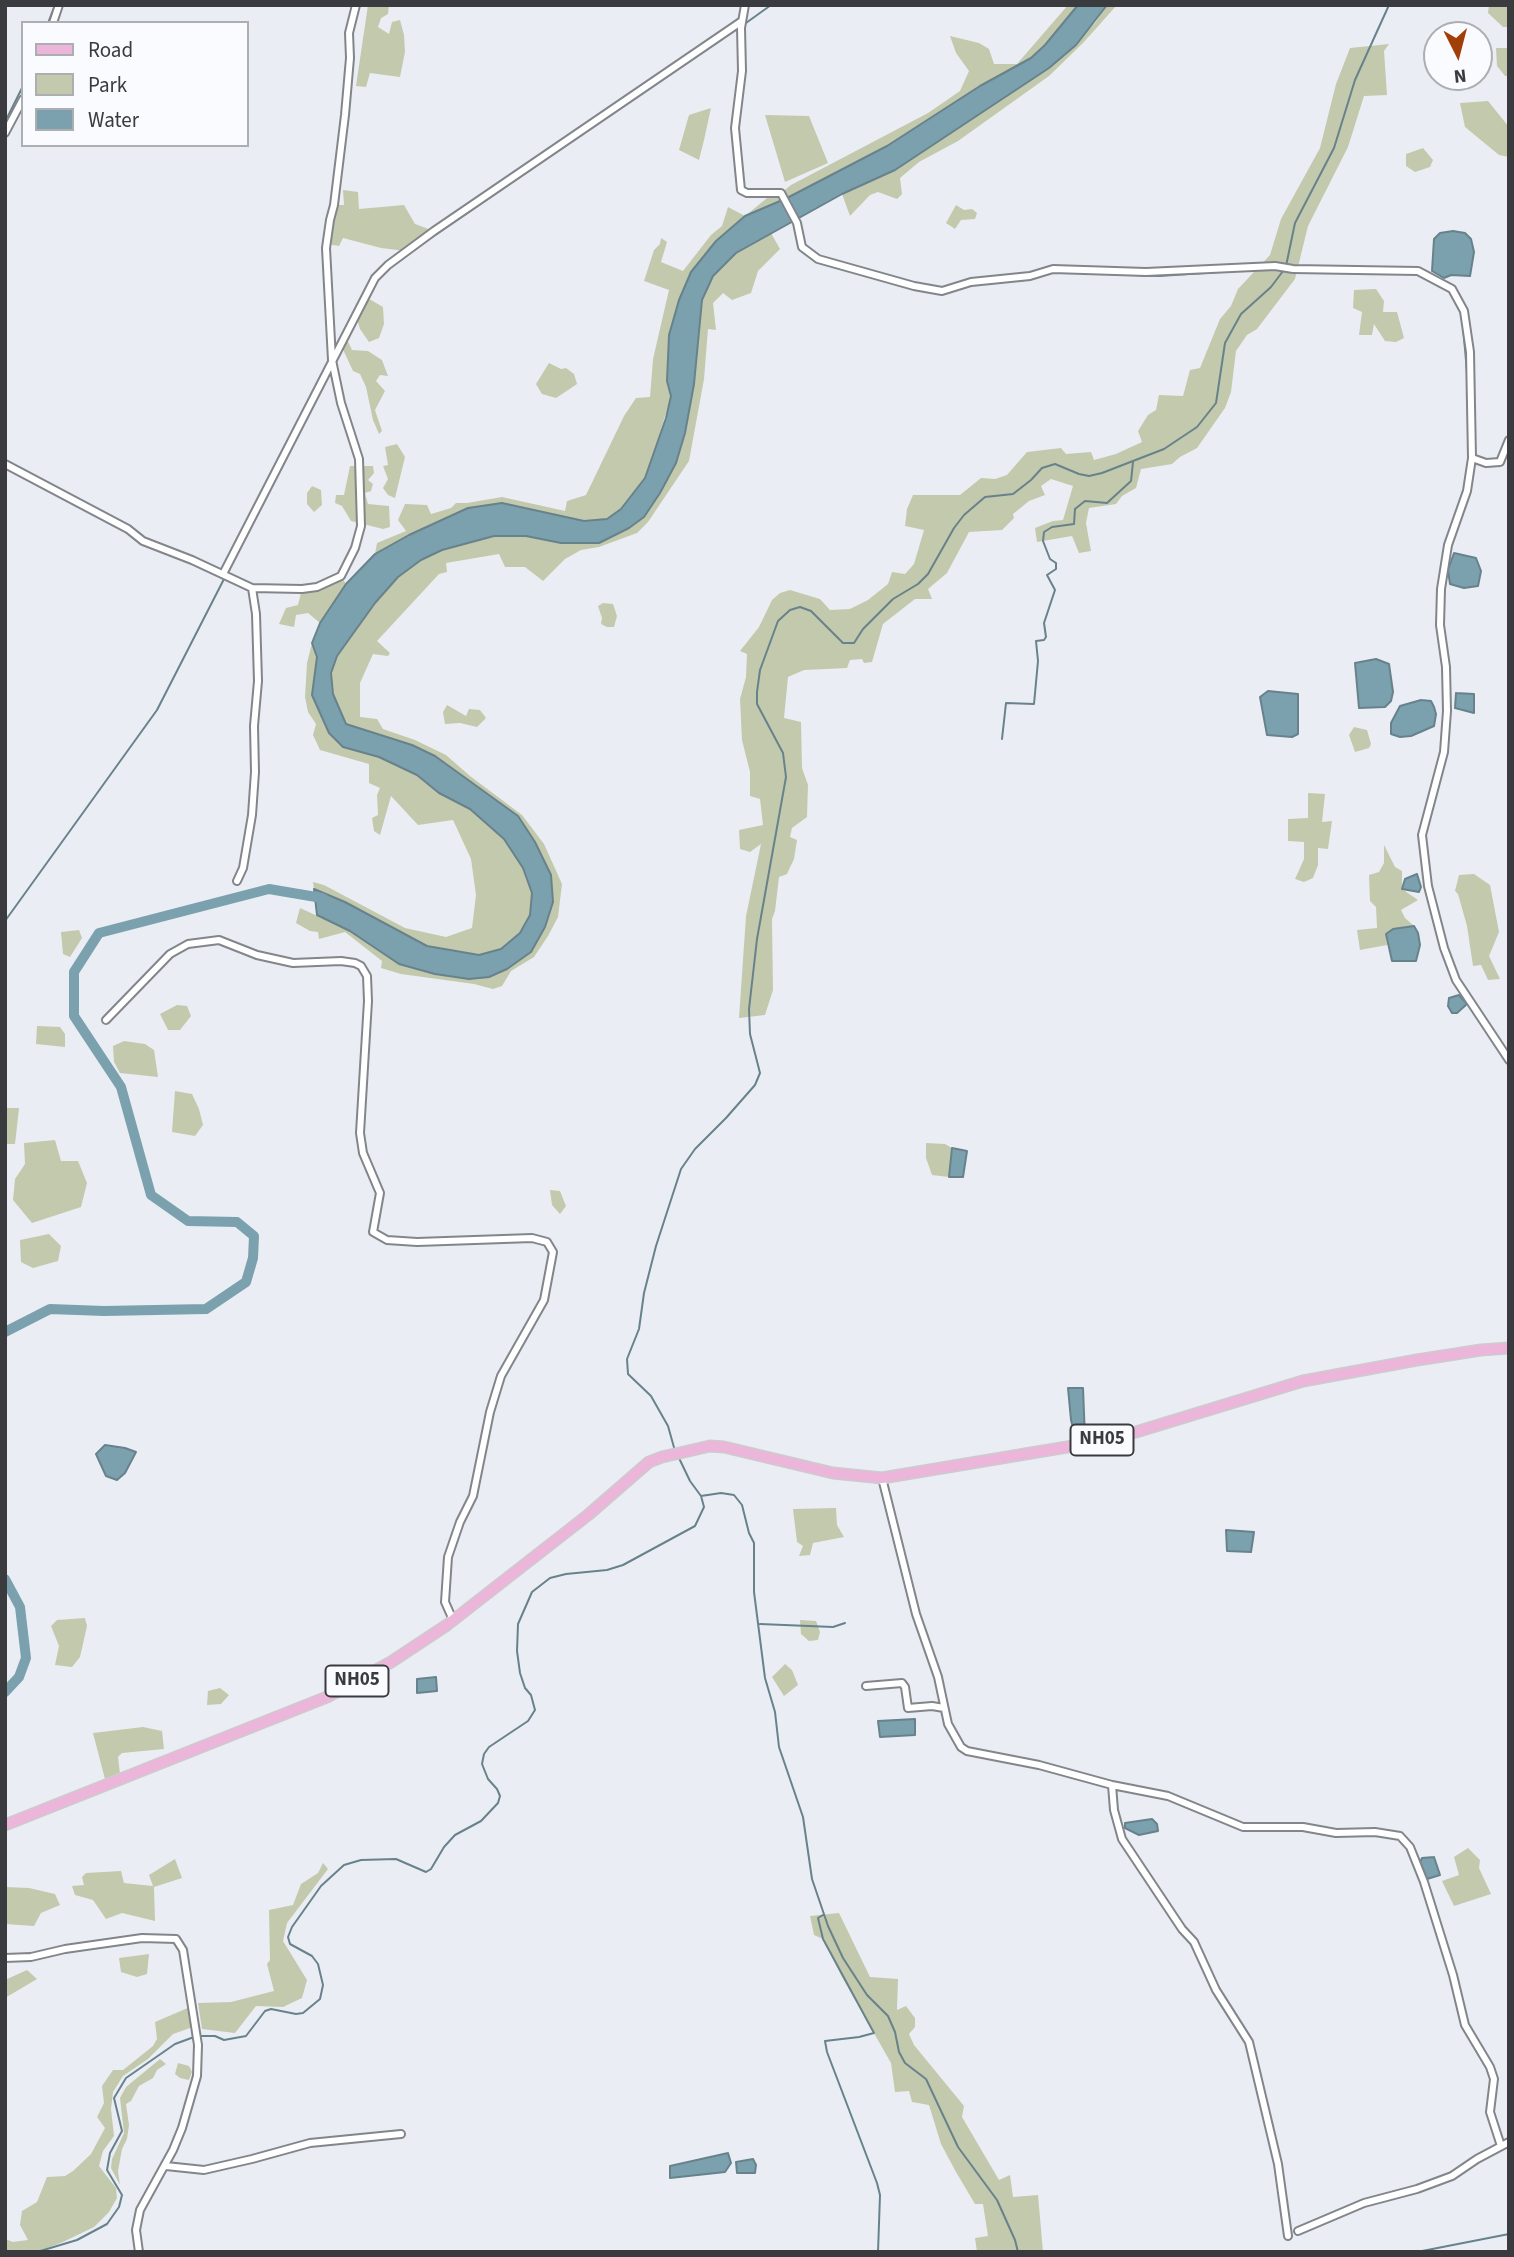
<!DOCTYPE html>
<html>
<head>
<meta charset="utf-8">
<style>
  body { margin:0 }
  #map { position:relative; width:1514px; height:2257px; overflow:hidden; background:#eaeef4; font-family:"Source Sans 3",sans-serif }
  canvas { display:block }
  .frame { position:absolute; inset:0; border:7px solid #3a3b3e; pointer-events:none }
  .legend { position:absolute; left:21px; top:21px; width:228px; height:126px; box-sizing:border-box; background:#f9fbff; border:2px solid #adaeb2; margin:0; padding:9px 12px; list-style:none; font-size:21px; color:#3a3b3e }
  .legend li { display:flex; align-items:center; gap:14px; height:35px }
  .legend b { width:35px; border:2px solid #adaeb2 }
  .north { position:absolute; left:1423px; top:21px; width:70px; height:70px; box-sizing:border-box; background:#f9fbff; border:2px solid #adaeb2; border-radius:50%; rotate:174deg; font-size:19px; font-weight:700; line-height:28px; text-align:center; color:#3a3b3e }
  .north::after { content:''; display:block; margin:auto; width:24px; height:32px; background:#a23e07; clip-path:polygon(50% 0,100% 100%,50% 72%,0 100%) }
</style>
</head>
<body>
<div id="map">
<canvas width="1514" height="2257"></canvas>
<div class="frame"></div>
<ul class="legend">
<li><b style="height:9px;background:#ebb6d9"></b>Road</li>
<li><b style="height:19px;background:#c3c9ac"></b>Park</li>
<li><b style="height:19px;background:#7ba1ae"></b>Water</li>
</ul>
<div class="north">N</div>
</div>
<script>
const ctx = document.querySelector('canvas').getContext('2d');
ctx.lineJoin = 'round';
function fill(path, color) { ctx.fillStyle = color; ctx.fill(path, 'evenodd'); }
const toPath = rows => new Path2D(rows.map(r => 'M' + r).join(''));
function stroke(path, color, width, dash) { ctx.strokeStyle = color; ctx.lineWidth = width; ctx.lineCap = dash ? 'butt' : 'round'; ctx.setLineDash(dash || []); ctx.stroke(path); }
function label(font, color, halo, rows, align = 'center') {
  ctx.font = font + ' "Source Sans 3",sans-serif'; ctx.lineWidth = 5; ctx.setLineDash([]); ctx.textBaseline = 'middle'; ctx.strokeStyle = halo; ctx.fillStyle = color; for (const [text, x, y, turn = 0] of rows) {
    ctx.save(); ctx.translate(x, y); ctx.rotate((+turn || 0) * Math.PI / 180); ctx.textAlign = isNaN(turn) ? turn : align; if (halo) ctx.strokeText(text, 0, 0); ctx.fillText(text, 0, 0); ctx.restore();
  }
}
fill(toPath([
  [368,5,389,5,388,14,381,18,378,27,389,34,392,22,400,20,404,35,405,52,400,77,370,73,366,87,356,86],
  [1068,5,1078,5,1045,45,1031,58,980,86,887,146,787,198,745,216,716,241,667,380,671,396,654,453,645,478,621,509,607,519,584,521,562,517,433,523,375,554,377,543,406,531,398,520,405,504,427,505,431,514,451,508,456,503,467,503,502,497,565,511,567,501,586,495,624,416,636,398,650,397,653,359,669,290,644,281,654,250,660,244,661,238,667,242,661,262,683,271,711,235,722,226,728,207,745,216,772,194,781,193,791,185,928,113,960,91,969,71,956,53,950,36,979,43,989,49,994,64,1017,64],
  [1107,5,1117,5,1083,43,1049,76,958,141,919,162,900,178,902,194,897,199,878,192,870,195,850,216,842,194,895,170,1049,68,1095,23],
  [1489,5,1509,5,1509,27,1503,27,1488,13],
  [1389,44,1384,51,1387,95,1364,96,1348,147,1308,226,1295,279,1257,329,1247,335,1236,351,1231,392,1225,408,1197,448,1180,457,1172,464,1141,469,1136,488,1122,496,1116,504,1089,508,1086,523,1091,551,1079,553,1072,536,1037,542,1035,528,1053,521,1063,520,1073,486,1051,479,1041,486,1045,495,1029,501,1013,514,1014,518,1002,530,969,532,947,573,928,589,932,599,915,599,883,624,872,662,864,663,862,659,850,660,847,668,804,670,788,677,784,718,801,722,802,768,808,785,807,817,792,828,790,837,797,840,794,859,787,874,779,877,775,911,772,919,773,990,765,1015,739,1018,746,916,761,844,750,852,740,849,739,830,763,825,760,799,750,796,750,772,742,740,740,699,746,677,747,654,740,651,759,627,772,600,780,593,790,590,820,599,830,610,850,609,868,600,888,584,892,572,905,574,914,564,924,530,905,526,907,509,913,495,960,495,981,478,995,479,1007,475,1027,452,1061,448,1066,454,1091,452,1094,460,1116,454,1142,442,1138,431,1148,415,1156,410,1159,395,1183,396,1190,370,1200,368,1220,319,1231,306,1238,289,1270,255,1281,219,1320,148,1336,84,1350,48],
  [1496,48,1509,48,1509,76,1505,76,1497,66],
  [1488,101,1509,127,1509,157,1499,155,1465,127,1460,103],
  [711,108,704,140,699,160,679,150,689,115],
  [765,115,809,116,828,163,785,182],
  [1423,148,1433,160,1430,167,1415,172,1406,166,1406,154],
  [343,190,358,192,359,209,404,205,415,224,434,231,406,251,381,248,343,238,339,246,327,244,334,205,344,205],
  [956,205,964,210,972,209,977,213,975,219,961,220,955,229,946,223],
  [771,233,780,249,758,271,751,293,732,300,723,293,713,303,716,330,708,329,704,379,689,461,648,522,637,533,599,547,581,550,565,559,543,581,525,567,505,567,499,554,446,563,447,572,439,574,377,641,390,653,388,656,373,654,360,683,360,717,377,719,383,729,415,740,446,755,470,776,522,815,544,844,562,884,558,917,548,936,534,957,511,971,502,986,493,989,474,984,401,974,381,968,382,961,345,932,319,939,318,932,310,931,296,923,300,908,350,931,400,964,435,974,469,979,489,977,507,969,551,875,412,745,346,725,333,694,331,673,337,656,375,603,398,577,421,560,442,550,493,536,526,536,561,543,599,543,644,517,660,493,676,463,685,433,694,384,702,300,713,276,736,253],
  [1376,289,1384,301,1383,312,1397,312,1404,338,1396,342,1385,341,1374,324,1372,335,1359,335,1362,312,1353,308,1354,290],
  [364,296,383,307,384,324,379,338,369,342,360,329,355,313],
  [345,335,352,350,368,351,382,360,388,376,380,375,376,381,385,391,375,410,382,431,379,434,373,420,366,387,360,374,353,371,340,343],
  [549,363,561,369,566,368,574,374,577,384,556,398,542,394,536,384],
  [397,444,405,457,395,498,388,495,383,488,388,479,383,466,388,465,385,447],
  [350,466,373,466,374,473,368,480,373,484,371,491,365,493,368,504,389,506,390,527,383,529,351,521,342,506,335,503,336,495,344,495],
  [312,486,321,490,322,505,314,512,307,504,307,493],
  [341,576,346,584,320,623,308,613,296,615,294,627,279,624,286,608,298,605,302,589],
  [603,603,613,604,617,616,614,627,607,627,601,624,602,618,598,606],
  [312,643,317,657,312,695,343,747,379,757,398,765,417,775,439,793,470,809,504,839,524,868,532,893,530,915,520,933,501,949,479,955,427,946,345,902,314,889,313,882,324,885,405,928,446,937,472,928,476,895,471,859,453,820,418,825,391,796,380,835,374,831,372,818,378,815,377,795,380,788,369,783,369,764,320,750,313,735,316,724,308,712,305,697,307,663],
  [447,705,466,716,469,709,480,710,486,718,477,727,460,723,445,724,443,712],
  [1354,727,1367,730,1371,744,1369,748,1355,752,1349,735],
  [1308,793,1325,794,1322,822,1332,821,1328,849,1318,848,1318,865,1313,878,1304,882,1295,879,1304,859,1304,842,1288,841,1288,819,1308,818],
  [1384,845,1395,867,1402,871,1402,889,1418,900,1401,910,1405,918,1414,926,1393,929,1386,934,1387,945,1360,950,1357,930,1377,928,1376,907,1370,901,1369,875,1379,872,1384,863],
  [1474,874,1490,885,1499,932,1489,956,1500,979,1488,980,1481,965,1473,966,1467,926,1458,894,1455,891,1459,875],
  [79,930,82,938,70,957,63,954,61,932],
  [177,1005,187,1006,191,1016,180,1030,168,1030,160,1014],
  [37,1026,60,1027,65,1034,65,1047,36,1044],
  [124,1041,145,1044,154,1050,158,1077,120,1073,114,1062,113,1046],
  [175,1091,192,1094,199,1109,203,1125,195,1136,172,1132],
  [5,1108,19,1108,15,1144,5,1144],
  [55,1140,61,1161,78,1161,87,1183,81,1207,32,1223,13,1200,15,1179,25,1164,24,1143],
  [926,1143,945,1144,952,1148,949,1177,932,1175,926,1158],
  [550,1190,560,1191,566,1206,560,1214,552,1205],
  [49,1234,61,1246,58,1261,33,1268,21,1262,20,1240],
  [836,1508,837,1525,844,1537,813,1543,810,1555,799,1556,803,1546,797,1542,793,1509],
  [85,1618,87,1626,80,1657,72,1667,55,1665,59,1646,51,1626,57,1620],
  [800,1620,816,1621,820,1632,818,1640,809,1641,801,1634],
  [785,1664,792,1670,798,1685,784,1696,772,1677],
  [220,1688,229,1695,221,1704,207,1705,208,1691],
  [143,1727,162,1731,164,1749,122,1753,118,1757,120,1774,106,1783,93,1733],
  [1468,1848,1480,1860,1479,1868,1491,1894,1454,1906,1442,1881,1459,1875,1454,1857],
  [175,1859,182,1878,154,1887,155,1921,122,1913,106,1919,93,1900,75,1895,72,1886,84,1885,82,1877,86,1873,121,1871,124,1883,153,1886,149,1875],
  [323,1863,328,1869,287,1923,283,1941,307,1980,302,1998,283,2007,256,2006,235,2033,202,2029,198,2003,231,2002,274,1991,267,1964,270,1960,269,1910,293,1905,301,1884,318,1873],
  [5,1887,29,1888,55,1894,60,1905,41,1913,34,1926,5,1924],
  [839,1913,870,1977,898,1979,897,2010,906,2006,915,2018,915,2027,909,2034,914,2045,964,2106,962,2117,999,2180,1010,2175,1013,2197,1038,2195,1043,2252,977,2252,975,2238,988,2236,983,2204,975,2204,956,2172,941,2144,929,2105,912,2102,909,2091,895,2092,891,2063,842,1977,823,1939,814,1935,810,1916],
  [149,1954,147,1974,137,1977,121,1972,119,1958],
  [27,1970,37,1979,5,1998,5,1980],
  [190,2007,190,2028,173,2034,148,2059,123,2076,113,2092,111,2109,114,2136,103,2151,99,2166,116,2188,117,2198,109,2212,94,2227,63,2242,37,2252,5,2252,5,2239,13,2242,28,2240,20,2225,22,2211,37,2202,47,2177,65,2176,73,2171,91,2154,105,2128,97,2117,104,2103,102,2086,113,2070,123,2070,153,2046,157,2039,155,2022],
  [160,2059,166,2064,157,2070,153,2078,139,2086,131,2101,126,2104,129,2125,127,2139,122,2149,118,2171,120,2185,111,2168,112,2159,124,2133,120,2098,126,2087],
  [178,2063,189,2066,192,2072,189,2080,180,2078,175,2074]
]), '#c3c9ac');
const water = toPath([
  [1078,5,1107,5,1076,45,1049,68,895,170,842,194,736,253,713,276,702,300,694,384,685,433,676,463,660,493,644,517,629,528,599,543,561,543,526,536,494,536,442,550,421,560,398,577,375,603,337,656,331,673,333,694,346,724,412,745,435,756,518,816,535,842,551,875,553,902,545,927,531,952,507,969,489,977,469,979,435,974,399,964,350,931,317,915,314,889,345,902,427,946,479,955,501,949,520,933,530,915,532,893,523,868,504,839,470,809,439,793,417,775,379,757,343,747,329,733,312,695,317,657,312,643,320,623,346,584,375,554,409,535,468,508,502,503,584,521,607,519,621,509,645,478,666,418,671,396,667,381,669,335,679,300,691,272,716,241,745,216,787,198,887,146,980,86,1031,58,1045,45,1078,5],
  [1453,231,1465,233,1471,239,1474,252,1470,276,1451,275,1444,278,1432,271,1434,239,1440,233,1453,231],
  [1454,553,1476,558,1481,571,1478,586,1464,588,1450,584,1448,570,1454,553],
  [1376,659,1389,664,1393,692,1391,701,1385,707,1359,708,1355,663,1376,659],
  [1268,691,1298,694,1298,734,1292,737,1267,735,1260,697,1268,691],
  [1456,693,1474,694,1474,713,1455,708,1456,693],
  [1421,700,1431,701,1434,707,1436,714,1434,726,1411,736,1400,737,1391,734,1391,723,1400,706,1421,700],
  [1417,874,1421,887,1419,892,1402,889,1405,879,1417,874],
  [1414,926,1418,933,1420,945,1416,961,1392,961,1386,934,1393,929,1414,926],
  [1459,995,1467,1004,1457,1013,1452,1013,1448,1006,1449,998,1459,995],
  [952,1148,967,1151,963,1177,949,1177,952,1148],
  [1068,1388,1083,1388,1085,1438,1076,1439,1071,1420,1068,1388],
  [105,1445,125,1448,136,1452,125,1473,117,1480,106,1476,96,1454,105,1445],
  [1226,1530,1254,1532,1251,1552,1227,1551,1226,1530],
  [436,1677,437,1691,417,1693,417,1679,436,1677],
  [915,1719,915,1735,880,1737,878,1721,915,1719],
  [1152,1819,1157,1824,1158,1831,1139,1835,1125,1828,1125,1823,1152,1819],
  [1434,1857,1440,1875,1427,1879,1420,1862,1422,1858,1434,1857],
  [728,2153,731,2163,725,2172,670,2178,670,2166,728,2153],
  [753,2159,756,2165,755,2173,737,2173,736,2162,753,2159]
]);
fill(water, '#7ba1ae');
stroke(water, '#68828c', 2);
stroke(toPath([
  [48,23,55,5],
  [746,23,771,5],
  [5,122,23,86],
  [412,251,592,127],
  [1286,266,1295,223,1334,148,1355,80,1389,5],
  [1086,273,1159,276,1265,269],
  [1300,273,1338,273],
  [993,283,1025,280],
  [918,290,942,294,950,292],
  [1462,315,1467,372],
  [1002,739,1006,703,1034,704,1038,661,1036,641,1044,640,1046,637,1044,623,1055,590,1047,575,1056,569,1056,563,1050,559,1043,541,1044,532,1052,527,1074,524,1075,509,1085,501,1107,503,1131,481,1133,462],
  [5,921,157,710,224,579],
  [675,1451,668,1426,651,1396,628,1374,627,1359,639,1329,644,1293,656,1246,681,1169,695,1149,726,1118,755,1085,760,1073,750,1034,749,1009,757,939,786,777,783,753,757,704,757,692,760,670,778,621,790,610,800,607,811,611,843,643,854,643,863,629,893,599,918,584,928,574,954,528,964,515,985,497,1013,494,1031,480,1042,468,1055,464,1079,474,1089,476,1102,473,1164,449,1197,427,1216,403,1225,343,1241,314,1271,287,1283,271],
  [678,1456,690,1481,701,1496,721,1493,734,1495,742,1505,749,1533,754,1543,754,1592,765,1678,775,1712,779,1747,803,1817,812,1879,828,1926,843,1958,867,1995,888,2016,895,2032,899,2052,905,2063,926,2079,958,2147,997,2200,1015,2240,1018,2252],
  [760,1624,833,1627,845,1623],
  [823,1915,818,1918,823,1939,874,2033,859,2037,825,2041,827,2052,877,2183,880,2195,878,2252],
  [200,2036,215,2036,224,2040,246,2036,265,2011,271,2009,296,2014,303,2013,320,1999,323,1985,318,1964,312,1956,290,1944,288,1937,292,1927,321,1886,344,1865,361,1860,396,1859,426,1872,431,1869,444,1847,455,1835,481,1821,498,1803,500,1796,497,1789,488,1779,482,1764,484,1754,489,1747,528,1721,535,1710,531,1695,525,1688,520,1673,517,1651,518,1624,532,1592,550,1578,566,1574,607,1570,623,1565,695,1526,704,1507,701,1496],
  [37,2252,77,2240,107,2224,119,2207,122,2195,107,2170,110,2153,122,2131,114,2098,126,2078,175,2044,194,2037],
  [1417,2252,1509,2234]
]), '#68828c', 2);
stroke(toPath([
  [5,1332,50,1309,104,1311,206,1309,246,1282,253,1258,254,1236,237,1222,188,1221,151,1195,121,1087,74,1016,74,972,99,933,269,889,322,898,327,901],
  [5,1579,20,1607,26,1658,19,1677,5,1692]
]), '#7ba1ae', 10);
const street = toPath([
  [745,5,741,28,742,71,735,128,741,190,747,193,781,193,797,223,802,247,818,259,914,286,942,291,971,282,1030,276,1053,269,1146,272,1275,266,1293,269,1418,271,1452,289,1464,311,1470,352,1472,458],
  [53,23,59,5],
  [5,133,23,99],
  [1509,440,1500,462,1486,463,1472,458,1467,491,1448,545,1441,589,1440,625,1446,667,1447,711,1444,752,1422,835,1428,886,1444,948,1456,980,1509,1060],
  [5,464,128,529,143,541,192,560,252,588,302,589,317,587,341,576,355,548,361,526,359,459,341,403,332,360,326,248,330,220,334,205,345,115,350,58,349,33,356,5],
  [223,574,375,278,388,265,434,231,742,21],
  [237,881,243,868,252,815,255,772,254,726,258,681,256,614,252,588],
  [106,1020,170,954,188,944,219,940,257,955,293,963,341,961,355,963,361,966,367,976,368,1001,360,1133,363,1153,380,1193,373,1232,387,1240,417,1242,532,1238,547,1242,553,1252,544,1300,501,1376,490,1412,473,1496,460,1522,448,1557,445,1602,453,1620],
  [882,1478,916,1614,938,1677,948,1724,961,1747,967,1751,1039,1765,1112,1785,1168,1796,1243,1827,1303,1827,1336,1833,1375,1832,1400,1836,1410,1847,1424,1882,1453,1975,1465,2025,1490,2067,1494,2079,1490,2112,1501,2146],
  [866,1686,902,1683,905,1687,908,1708,932,1706,944,1708],
  [1112,1785,1114,1810,1122,1839,1182,1929,1194,1942,1216,1990,1249,2042,1278,2164,1288,2236],
  [5,1958,31,1957,65,1949,142,1938,176,1939,183,1950,198,2045,197,2076,182,2128,173,2150,140,2210,136,2230,139,2252],
  [166,2166,204,2170,252,2159,310,2143,401,2134],
  [1298,2231,1364,2203,1417,2189,1452,2176,1477,2159,1509,2142]
]);
const primary = toPath([
  [5,1825,327,1697,391,1662,447,1625,588,1515,649,1462,662,1457,710,1446,724,1447,833,1473,882,1478,1085,1444,1136,1432,1303,1381,1417,1360,1481,1350,1509,1348]
]);
stroke(street, '#82868b', 10);
stroke(primary, '#cccccd', 13);
stroke(street, '#fff', 6);
stroke(primary, '#ebb6d9', 10);
for (const [x, y, w] of [
  [1102,1440,63],
  [357,1681,63]
]) { const box = new Path2D(); box.roundRect(x - w / 2, y - 15.5, w, 31, 5); ctx.fillStyle = '#f9fbff'; ctx.fill(box); stroke(box, '#3a3b3e', 2); }
label('bold 19px', '#3a3b3e', null, [
  ["NH05",1102,1440],
  ["NH05",357,1681]
]);
</script>
</body>
</html>
